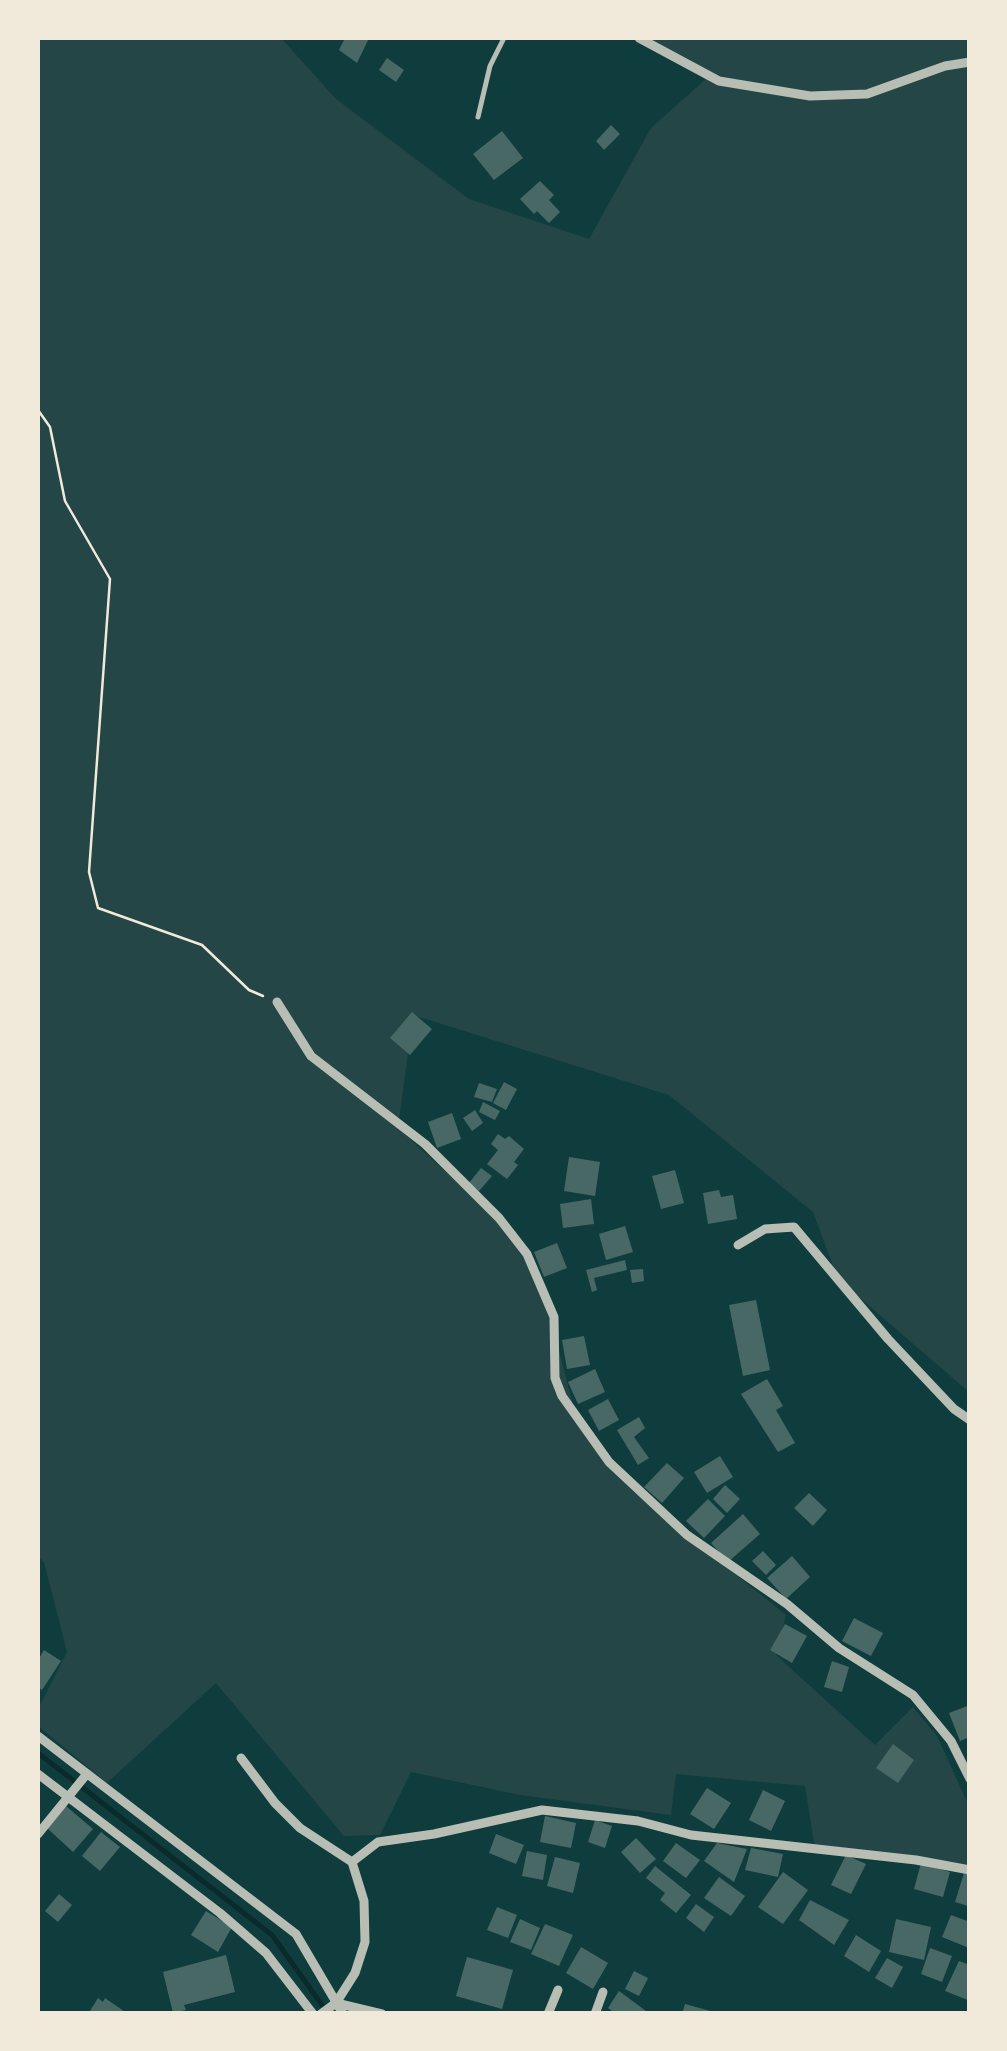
<!DOCTYPE html>
<html>
<head>
<meta charset="utf-8">
<style>
  body { margin:0 }
  #map { position:relative; width:1007px; height:2051px; overflow:hidden; background:#0f3d3e; font-family:Bitter,serif }
  canvas { display:block }
  .frame { position:absolute; inset:0; border:40px solid #f1e9da; pointer-events:none }
</style>
</head>
<body>
<div id="map">
<canvas width="1007" height="2051"></canvas>
<div class="frame"></div>
</div>
<script>
const ctx = document.querySelector('canvas').getContext('2d');
ctx.lineJoin = 'round';
function fill(path, color) { ctx.fillStyle = color; ctx.fill(path, 'evenodd'); }
const toPath = rows => new Path2D(rows.map(r => 'M' + r).join(''));
function stroke(path, color, width, dash) { ctx.strokeStyle = color; ctx.lineWidth = width; ctx.lineCap = dash ? 'butt' : 'round'; ctx.setLineDash(dash || []); ctx.stroke(path); }
fill(toPath([
  [38,38,281,38,336,99,469,199,589,239,651,128,706,79,646,38,969,38,969,1392,838,1279,813,1212,669,1095,413,1015,398,1128,473,1197,537,1266,577,1420,663,1516,786,1615,776,1655,875,1745,913,1707,937,1736,969,1806,969,1870,815,1849,805,1786,676,1774,671,1815,520,1795,411,1772,380,1835,344,1836,216,1683,107,1783,38,1726,38,1709,67,1652,44,1562,38,1557]
]), '#244646');
stroke(toPath([
  [38,1753,272,1935,327,2012]
]), '#0a2a2b', 5);
fill(toPath([
  [345,38,369,38,357,63,339,50],
  [387,58,404,70,396,82,379,70],
  [611,125,620,134,604,150,596,141],
  [502,131,523,158,494,180,473,154],
  [540,181,554,195,549,200,560,212,549,223,537,211,534,214,520,199],
  [412,1012,432,1029,410,1055,390,1038],
  [504,1082,517,1089,506,1110,493,1103],
  [479,1083,497,1089,492,1102,474,1097],
  [483,1102,500,1111,495,1120,479,1112],
  [475,1110,483,1123,472,1131,463,1118],
  [452,1113,461,1139,437,1148,428,1122],
  [498,1134,505,1139,509,1136,524,1149,514,1162,518,1165,507,1179,487,1164,498,1150,491,1144],
  [569,1157,600,1162,595,1196,564,1191],
  [481,1168,492,1176,479,1191,469,1183],
  [675,1170,684,1203,661,1209,652,1176],
  [719,1190,721,1197,733,1195,737,1219,708,1224,703,1193],
  [591,1199,594,1224,563,1228,560,1204],
  [625,1226,633,1252,606,1260,599,1234],
  [557,1243,567,1268,544,1277,534,1252],
  [625,1260,627,1270,594,1278,597,1290,592,1292,586,1270],
  [643,1269,644,1281,632,1283,630,1270],
  [756,1300,770,1370,743,1376,729,1305],
  [584,1336,590,1365,567,1369,562,1340],
  [595,1369,605,1392,578,1404,568,1382],
  [767,1379,783,1406,776,1410,795,1443,778,1452,741,1394],
  [608,1399,619,1420,599,1431,588,1410],
  [639,1417,645,1428,634,1437,649,1458,638,1465,617,1430],
  [720,1456,733,1477,707,1493,694,1472],
  [667,1463,684,1478,662,1503,644,1487],
  [725,1485,740,1499,727,1513,713,1499],
  [809,1493,827,1510,813,1526,794,1508],
  [708,1499,725,1516,704,1538,686,1521],
  [743,1514,760,1534,728,1562,711,1543],
  [763,1551,776,1565,766,1575,752,1561],
  [792,1556,810,1577,786,1599,767,1578],
  [854,1618,883,1633,871,1656,842,1641],
  [785,1624,807,1636,792,1663,770,1650],
  [44,1650,61,1661,42,1690,38,1687,38,1660],
  [832,1661,849,1667,842,1692,824,1687],
  [970,1705,970,1737,960,1741,949,1713],
  [893,1744,914,1760,898,1783,876,1768],
  [707,1788,731,1803,714,1829,690,1814],
  [763,1790,785,1801,771,1831,749,1820],
  [66,1806,93,1829,73,1852,47,1828],
  [545,1816,576,1823,571,1848,540,1842],
  [595,1820,612,1826,605,1848,588,1842],
  [101,1832,120,1847,100,1871,82,1856],
  [496,1834,524,1845,516,1864,489,1853],
  [636,1838,656,1859,640,1873,621,1852],
  [676,1843,700,1860,686,1878,663,1861],
  [717,1843,747,1849,734,1882,704,1861],
  [751,1848,783,1854,778,1877,745,1870],
  [527,1851,547,1855,543,1880,522,1876],
  [846,1855,866,1864,851,1894,831,1885],
  [555,1857,580,1863,573,1893,547,1886],
  [921,1863,950,1872,943,1897,914,1889],
  [655,1866,691,1895,676,1913,660,1900,665,1893,646,1878],
  [783,1872,808,1890,783,1924,758,1907],
  [964,1873,970,1874,968,1906,955,1902],
  [719,1877,745,1896,731,1916,704,1898],
  [59,1894,72,1905,58,1922,45,1911],
  [810,1900,849,1920,834,1945,799,1920],
  [696,1904,714,1917,704,1932,686,1918],
  [497,1907,517,1915,508,1938,487,1930],
  [206,1911,232,1927,218,1952,191,1935],
  [951,1915,970,1922,969,1948,942,1937],
  [520,1919,540,1928,531,1950,510,1942],
  [896,1919,931,1927,924,1960,889,1952],
  [545,1924,573,1935,559,1966,531,1954],
  [856,1935,881,1951,869,1972,844,1956],
  [581,1947,608,1963,593,1989,566,1973],
  [930,1948,952,1956,942,1982,921,1974],
  [226,1955,235,1992,184,2005,186,2010,173,2013,163,1972],
  [467,1957,513,1970,502,2009,456,1996],
  [887,1958,903,1967,892,1988,875,1978],
  [959,1961,970,1965,970,2001,945,1991],
  [634,1971,648,1978,639,1996,625,1989],
  [619,1991,646,2011,645,2014,616,2014,608,2008],
  [98,1998,103,2002,105,1998,128,2014,88,2014],
  [685,2004,714,2012,714,2014,682,2014]
]), '#486865');
stroke(toPath([
  [38,410,50,427,65,501,110,579,89,872,98,908,202,945,249,990,263,996]
]), '#f1e9da', 2.5);
stroke(toPath([
  [478,117,490,66,504,38]
]), '#b8beb3', 5);
stroke(toPath([
  [639,38,719,81,810,96,867,94,945,66,970,62],
  [277,1002,311,1056,425,1144,499,1218,527,1254,554,1317,555,1378,562,1396,609,1462,687,1535,787,1604,839,1648,913,1695,951,1741,970,1779],
  [738,1245,765,1229,794,1227,888,1339,954,1409,970,1420],
  [38,1736,296,1934,343,2014],
  [241,1758,275,1803,300,1828,352,1862,364,1901,365,1942,355,1973,336,2003,321,2014],
  [38,1774,220,1913,266,1953,313,2014],
  [38,1834,86,1775],
  [352,1862,378,1842,434,1834,542,1810,638,1821,691,1835,916,1860,970,1870],
  [336,2003,382,2014],
  [548,2014,558,1990],
  [595,2014,603,1992]
]), '#b8beb3', 9);
</script>
</body>
</html>
